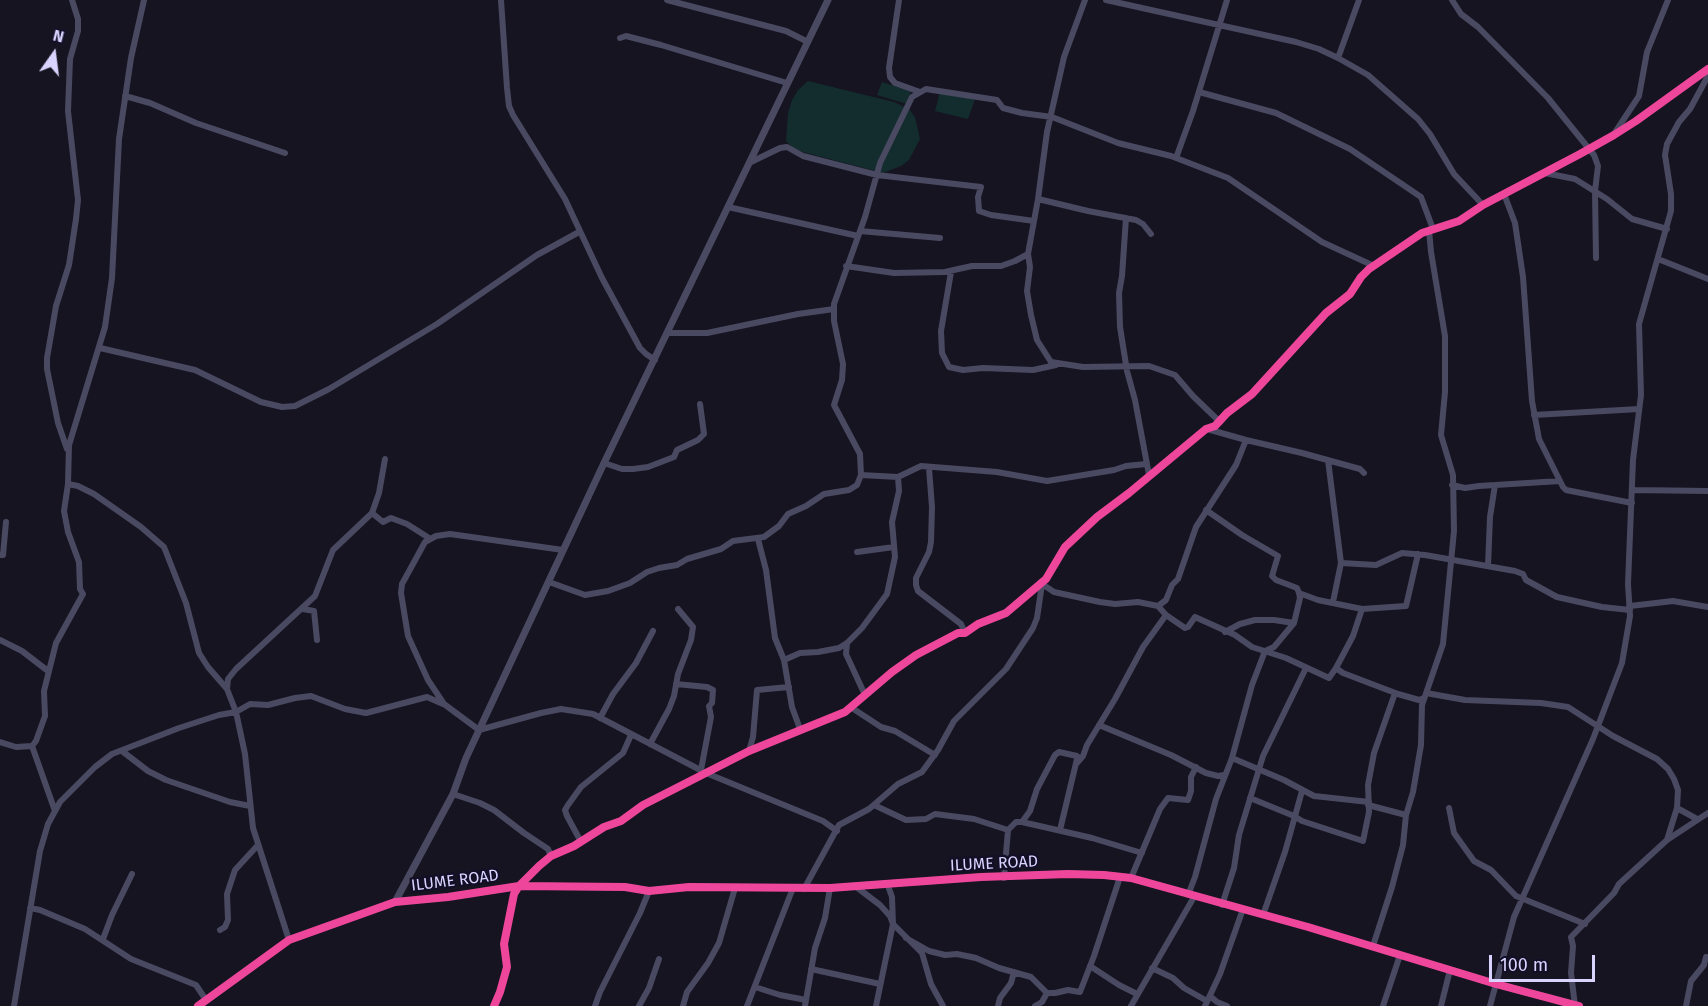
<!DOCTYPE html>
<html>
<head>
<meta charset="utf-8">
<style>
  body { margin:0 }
  #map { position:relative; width:1708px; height:1006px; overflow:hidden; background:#161421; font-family:"Fira Sans",sans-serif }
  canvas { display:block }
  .north { position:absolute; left:24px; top:24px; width:60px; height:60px; -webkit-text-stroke:4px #130f26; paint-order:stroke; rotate:14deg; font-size:16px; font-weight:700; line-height:24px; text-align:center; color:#d9d4ff }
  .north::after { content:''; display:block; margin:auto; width:21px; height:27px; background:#d9d4ff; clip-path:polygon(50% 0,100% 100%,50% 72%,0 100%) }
  .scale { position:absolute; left:1489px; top:955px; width:106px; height:27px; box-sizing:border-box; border:3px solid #d9d4ff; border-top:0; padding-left:8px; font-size:18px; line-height:21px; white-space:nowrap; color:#d9d4ff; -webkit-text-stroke:4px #130f26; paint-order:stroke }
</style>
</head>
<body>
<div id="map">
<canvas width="1708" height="1006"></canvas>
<div class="north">N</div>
<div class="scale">100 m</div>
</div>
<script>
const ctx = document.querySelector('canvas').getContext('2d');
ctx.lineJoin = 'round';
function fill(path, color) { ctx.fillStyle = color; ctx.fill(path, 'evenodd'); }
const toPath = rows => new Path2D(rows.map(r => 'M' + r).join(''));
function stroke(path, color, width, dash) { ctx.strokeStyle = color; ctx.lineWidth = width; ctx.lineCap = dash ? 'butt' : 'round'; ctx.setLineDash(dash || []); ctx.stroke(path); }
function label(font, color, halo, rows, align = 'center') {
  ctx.font = font + ' "Fira Sans",sans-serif'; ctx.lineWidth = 5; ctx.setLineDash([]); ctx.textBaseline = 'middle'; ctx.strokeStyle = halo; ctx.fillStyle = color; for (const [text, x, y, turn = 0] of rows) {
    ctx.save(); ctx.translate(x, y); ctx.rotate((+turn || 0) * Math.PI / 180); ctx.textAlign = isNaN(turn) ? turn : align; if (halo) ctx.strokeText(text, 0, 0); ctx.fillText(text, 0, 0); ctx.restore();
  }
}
fill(toPath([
  [808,81,894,102,909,109,915,117,920,139,909,160,901,166,883,173,799,151,792,147,786,141,788,113,792,100,798,90],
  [882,82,911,91,907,104,877,95],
  [940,92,975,99,968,119,935,111]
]), '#132c2d');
stroke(toPath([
  [501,0,507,88,509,106,513,115,565,199,602,278,640,348,646,354,655,360],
  [667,0,786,31,808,42],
  [899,0,889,68,890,77,895,83,920,92],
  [1106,0,1296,42,1319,49,1338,58,1368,75,1418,119,1430,134,1454,174,1483,205],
  [1452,0,1461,14,1478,27,1548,98,1594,155,1598,166,1595,191,1596,258],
  [620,38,626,36,661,45,787,83],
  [1338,58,1359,0],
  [1199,92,1276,113,1350,149,1421,197,1433,229],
  [125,96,150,103,196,123,285,153],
  [1614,134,1639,96,1647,52,1668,0],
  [1176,158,1193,111,1227,0],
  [749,163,780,148,787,147,803,156,877,175,981,187,978,197,979,211,991,215,1034,221],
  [1545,173,1575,179,1607,199,1632,219,1667,229],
  [1504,194,1515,223,1523,277,1532,401,1539,439,1563,487,1566,490,1632,503],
  [1038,199,1088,211,1136,220,1143,224,1151,234],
  [728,207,858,236],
  [1126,218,1122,276,1119,293,1120,327,1127,371,1135,400,1149,475],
  [860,231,940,238],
  [1028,254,1030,267,1027,291,1031,315,1037,340,1051,362,1083,367,1149,366,1175,375,1193,396,1220,422],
  [1658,259,1708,279],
  [846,266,894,273,945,272,972,266,1001,266,1015,261,1028,254,1038,199,1047,132,1064,57,1085,0],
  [951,272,941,331,942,353,949,367,963,370,983,368,1033,370,1056,365],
  [668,333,707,333,798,314,834,309],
  [100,348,195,370,261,402,282,407,295,406,329,389,437,324,537,255,579,232],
  [1534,415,1639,409],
  [1207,429,1246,440,1302,453,1360,469,1364,473],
  [67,449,58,423,47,369,47,358,56,306,69,265,76,219,78,200,68,111,70,59,78,31,78,19,72,0],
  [1328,460,1341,563,1333,602],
  [604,463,622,469,633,469,648,467,674,457,677,450,698,440,704,434,700,404],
  [929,468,932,507,931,542,929,552,916,578,916,585,918,591,961,624,965,633],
  [861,475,898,477,921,466,997,472,1047,481,1114,470,1126,466,1146,464],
  [68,484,78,486,94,494,141,527,164,547,166,552,186,603,199,653,208,667,227,689,236,712,245,754,253,828,289,940],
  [1452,485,1465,488,1479,486,1560,481],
  [1632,490,1708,491],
  [1206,510,1242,535,1278,556,1272,576,1276,580,1297,588,1299,593],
  [372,513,383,522,391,518,407,524,429,538],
  [758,539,766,570,775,638,784,660,792,707,800,729],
  [563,550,450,534,436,536,425,542,402,584,401,593,408,636,428,680,444,704,479,730,541,713,561,709,593,714,706,773,823,821,837,831],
  [857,552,894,547],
  [0,555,3,555,6,522],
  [1341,563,1376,565,1402,553,1425,555,1515,571,1523,574,1526,580,1557,597,1602,607,1630,610],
  [1488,566,1490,517,1495,485],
  [549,582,585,595,608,591,630,583,647,572,659,568,677,565,687,559,721,549,733,541,764,537,779,526,788,514,806,506,824,494,849,490,857,485,861,475,860,454,834,405,842,380,843,364,834,321,834,304,865,217,880,163,912,97,926,89,997,100,1003,108,1022,113,1052,117,1118,143,1171,156,1228,178,1322,242,1374,266],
  [1042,584,1054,592,1100,602,1115,604,1138,602,1158,606,1166,615,1185,628,1188,627,1195,617,1235,635,1252,647,1286,658,1329,678,1336,668,1343,673,1398,694,1419,700,1424,698],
  [1158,606,1166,600,1172,585,1178,579,1196,527,1236,465,1246,440],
  [1630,606,1673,601,1708,607],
  [303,609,314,611,317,640],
  [1225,632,1240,624,1255,620,1274,620,1294,623],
  [0,640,22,651,48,671],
  [847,643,846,654,865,695],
  [784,660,800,653,818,652,839,648,847,643,862,628,887,594,895,557,892,522,899,491,898,477],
  [1336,668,1353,636,1362,609],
  [676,684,707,687,713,690,712,703,709,706,711,717,701,770],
  [227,689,228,679,236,669,315,596,333,550,372,513,379,493,385,459],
  [1426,693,1465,700,1541,703,1568,707,1613,736,1657,759,1668,769,1674,779,1678,790,1677,808,1667,840],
  [852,708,881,727,895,731,935,755],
  [600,718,613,694,636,663,653,631],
  [1099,725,1171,755,1206,773,1218,776,1224,775],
  [0,742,16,747,32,746],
  [650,744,669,709,674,696,678,674,691,640,693,627,678,609],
  [122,751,148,771,166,780,230,802,250,806],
  [749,751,753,737,757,690,789,687],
  [1232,758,1284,780,1314,796,1369,802],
  [1077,763,1083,756,1087,745,1115,699,1143,647,1166,615],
  [453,794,480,803,494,810,524,833,548,849,551,856],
  [1250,798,1294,816,1302,821,1363,841,1369,812,1368,785,1374,753,1395,693],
  [874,805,906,820,926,819,935,814,974,819,1008,830],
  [1368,805,1406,815],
  [1449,808,1454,833,1474,861,1491,870,1516,896,1585,924],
  [1677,808,1697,819],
  [55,811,32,746,36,741,45,716,44,691,56,643,83,594,80,589,79,562,68,532,64,511,68,484,69,445,105,327,112,278,119,139,131,58,144,0],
  [1022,822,1092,838,1142,853],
  [1060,830,1077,759],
  [580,840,567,816,565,810,568,805,581,787,623,753,631,735],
  [1004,878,1008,830,1016,822,1022,822,1030,811,1037,789,1055,755,1059,752,1077,756,1077,762],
  [1131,878,1160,809,1168,798,1188,800,1191,791,1191,777,1196,767],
  [887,883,892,897,893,924,922,953,931,984,943,1006],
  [855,886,880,905,890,916,893,924,876,1006],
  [804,889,839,825,869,809,898,784,922,772,938,750,954,721,1006,669,1033,628,1037,618,1042,584,1040,583],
  [1188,895,1195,877,1216,799,1232,758,1252,685,1265,651,1274,647,1294,623,1300,598,1299,593,1318,600,1362,609,1406,606,1418,554],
  [1222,905,1234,868,1239,835,1263,756,1306,668],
  [30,908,40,910,85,929,131,959,196,985,206,1000],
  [1263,915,1285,852,1302,791],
  [220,930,225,927,228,920,227,894,235,870,258,845],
  [906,938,929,951,945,955,957,954,976,958,999,968,1031,977,1047,993,1055,993,1068,990,1080,992,1094,956,1120,877],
  [103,939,112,915,132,874],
  [1373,946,1392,887,1403,845,1406,815,1413,792,1421,745,1422,705,1443,644,1454,531,1453,475,1441,435,1445,392,1445,336,1431,252,1429,230],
  [1090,966,1119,985,1137,994],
  [1152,968,1173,978,1184,988,1207,1001],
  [811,969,880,984],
  [755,987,780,995,806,1000],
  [1210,996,1217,1002,1227,1006],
  [14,1006,40,851,48,824,60,802,95,767,112,754,179,728,219,715,236,712,250,704,268,705,295,698,311,696,345,709,366,713,427,697,443,704],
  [494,1006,500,992,507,967,504,944,514,894,519,886,539,866,551,856,574,846,604,827,621,821,643,805,749,751,845,712,892,672,916,655,958,633,965,633,978,624,1006,613,1046,579,1065,547,1097,517,1129,493,1206,429,1215,426,1227,413,1252,394,1326,313,1350,294,1361,277,1369,269,1422,233,1459,221,1483,205,1580,154,1614,135,1636,121,1708,69],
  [595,1006,600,992,640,913,649,891],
  [639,1006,649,988,659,959],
  [683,1006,687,992,708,963,719,943,735,888],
  [747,1006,793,888],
  [805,1006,815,948,825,918,830,888],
  [998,1006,1000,998,1011,983,1014,972],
  [1035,1006,1042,1002,1047,993],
  [1131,1006,1194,897],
  [1205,1006,1220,974,1243,909],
  [1383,1006,1400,955],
  [1441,1006,1450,970],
  [1490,1006,1514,917,1593,739,1622,663,1630,616,1628,584,1633,460,1641,395,1639,324,1671,211,1671,194,1665,155,1667,144,1679,122,1690,109,1708,76],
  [1575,1006,1571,973,1573,946,1571,937,1614,893,1619,884,1667,840,1708,813],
  [1686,1006,1691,981,1704,965,1706,957]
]), '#4a4962', 6);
stroke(toPath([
  [395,902,453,794,466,758,604,463,828,0],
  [198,1006,289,940,395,902,448,897,519,886,625,887,649,891,689,887,830,888,981,877,1068,874,1104,875,1131,878,1308,927,1496,984,1579,1006]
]), '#4a4962', 7);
stroke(toPath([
  [198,1006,289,940,395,902,448,897,519,886,625,887,649,891,689,887,830,888,981,877,1068,874,1104,875,1131,878,1308,927,1496,984,1579,1006],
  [494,1006,500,992,507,967,504,944,514,894,519,886,539,866,551,856,574,846,604,827,621,821,643,805,749,751,845,712,892,672,916,655,958,633,965,633,978,624,1006,613,1046,579,1065,547,1097,517,1129,493,1206,429,1215,426,1227,413,1252,394,1326,313,1350,294,1361,277,1369,269,1422,233,1459,221,1483,205,1580,154,1614,135,1636,121,1708,69]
]), '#ed469a', 8);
label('16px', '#d9d4ff', '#130f26', [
  ["ILUME ROAD",994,864,-3],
  ["ILUME ROAD",455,881,-7]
]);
</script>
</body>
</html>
